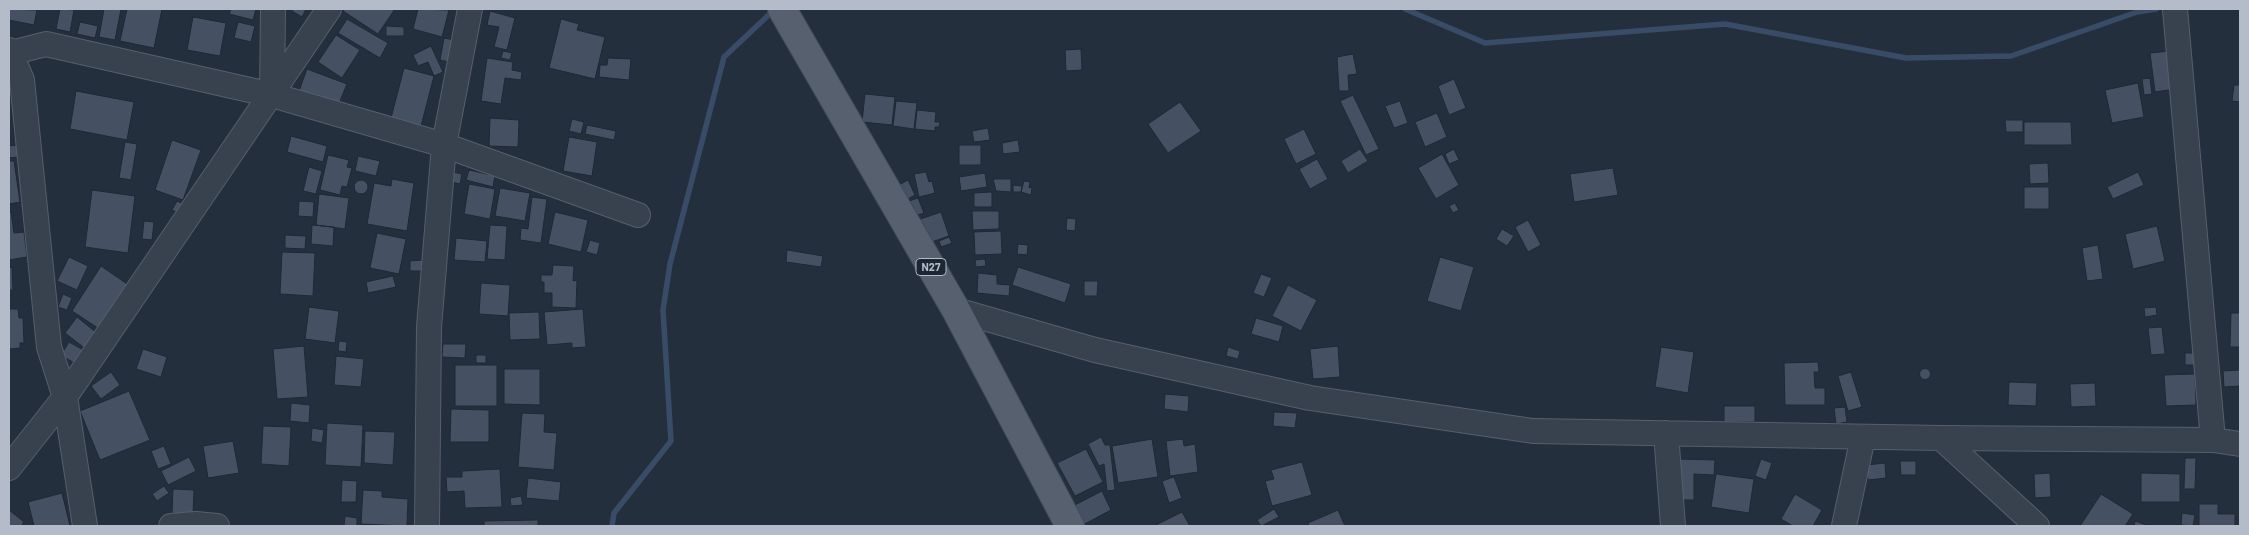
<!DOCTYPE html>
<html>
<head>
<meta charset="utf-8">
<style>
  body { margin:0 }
  #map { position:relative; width:2249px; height:535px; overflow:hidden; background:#242f3e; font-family:Barlow,sans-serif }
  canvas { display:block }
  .frame { position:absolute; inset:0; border:10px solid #b4bcc9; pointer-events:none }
</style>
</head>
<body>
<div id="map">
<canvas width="2249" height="535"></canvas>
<div class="frame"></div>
</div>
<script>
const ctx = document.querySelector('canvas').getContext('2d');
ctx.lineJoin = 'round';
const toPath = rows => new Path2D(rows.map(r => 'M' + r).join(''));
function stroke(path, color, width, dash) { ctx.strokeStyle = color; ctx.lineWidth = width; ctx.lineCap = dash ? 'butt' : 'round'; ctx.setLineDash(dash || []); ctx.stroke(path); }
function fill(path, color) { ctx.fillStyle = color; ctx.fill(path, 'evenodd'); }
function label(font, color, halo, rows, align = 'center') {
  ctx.font = font + ' Barlow,sans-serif'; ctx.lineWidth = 4; ctx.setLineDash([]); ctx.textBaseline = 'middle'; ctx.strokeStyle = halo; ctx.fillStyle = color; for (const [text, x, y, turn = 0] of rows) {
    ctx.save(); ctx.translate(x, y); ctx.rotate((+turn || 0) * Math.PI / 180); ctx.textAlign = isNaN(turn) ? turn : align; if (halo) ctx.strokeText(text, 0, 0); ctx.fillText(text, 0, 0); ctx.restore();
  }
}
stroke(toPath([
  [1405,9,1485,43,1725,24,1906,58,2011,56,2137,12,2156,9],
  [612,526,614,513,671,441,663,310,670,264,724,57,775,9]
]), '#394c67', 5.5);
const building = toPath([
  [9,9,37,10,34,25,9,20,9,9],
  [60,9,74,10,70,32,56,29,60,9],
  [104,9,121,9,115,40,99,37,104,9],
  [127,9,162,9,154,48,120,41,127,9],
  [231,9,256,9,253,20,229,14,231,9],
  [293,9,306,9,302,17,292,11,293,9],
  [345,9,395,9,378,34,343,11,345,9],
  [418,9,449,10,442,37,413,29,418,9],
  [490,11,515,18,507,50,494,47,499,27,487,25,490,11],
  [193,17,226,23,220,56,187,50,193,17],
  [347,19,388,43,380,58,338,33,347,19],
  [561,19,579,24,577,30,605,37,595,79,549,68,561,19],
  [80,22,98,26,95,38,77,34,80,22],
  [238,22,255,26,251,42,234,38,238,22],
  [386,26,404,27,404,36,386,36,386,26],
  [336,35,360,50,342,78,318,62,336,35],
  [444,38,454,40,449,62,440,60,444,38],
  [431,46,443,72,434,76,428,62,418,66,413,55,431,46],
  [1081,49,1082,70,1066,71,1065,50,1081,49],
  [503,51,512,53,510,60,501,58,503,51],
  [2170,51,2175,89,2155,92,2150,53,2170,51],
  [1353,54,1357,74,1348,75,1349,91,1339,91,1337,57,1353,54],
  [487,58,513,62,512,70,522,72,521,80,505,78,501,104,481,101,487,58],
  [608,58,631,59,629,80,599,77,600,65,607,65,608,58],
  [404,68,434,76,421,126,391,118,404,68],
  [307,69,347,84,338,106,299,91,307,69],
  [2150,78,2152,94,2144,95,2142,79,2150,78],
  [1454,79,1466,108,1449,115,1438,86,1454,79],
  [2138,83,2144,117,2112,123,2105,90,2138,83],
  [2234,85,2240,85,2240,102,2232,101,2234,85],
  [76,91,134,102,127,140,70,129,76,91],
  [865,94,895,97,892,125,862,122,865,94],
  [1353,95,1379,149,1366,155,1340,101,1353,95],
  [896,101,917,103,914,129,893,126,896,101],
  [1400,101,1408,123,1394,128,1385,106,1400,101],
  [1180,102,1201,131,1168,153,1148,124,1180,102],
  [917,110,936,112,935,122,940,122,939,127,935,127,935,131,915,129,917,110],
  [1437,113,1447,137,1425,147,1415,122,1437,113],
  [490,118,519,120,518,147,489,146,490,118],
  [572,119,584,122,581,134,569,131,572,119],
  [2005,120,2023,120,2023,132,2006,132,2005,120],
  [2024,122,2071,122,2072,145,2024,145,2024,122],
  [587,125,616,131,614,140,585,134,587,125],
  [988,128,990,140,974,142,972,131,988,128],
  [1304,129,1316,154,1296,164,1284,139,1304,129],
  [291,136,327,146,323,162,287,152,291,136],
  [569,137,597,142,592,176,563,171,569,137],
  [172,140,201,150,183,200,155,190,172,140],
  [1018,140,1020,152,1003,154,1002,143,1018,140],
  [125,142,137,144,131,180,119,178,125,142],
  [17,145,18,157,9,158,9,146,17,145],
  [959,145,981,145,981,165,959,165,959,145],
  [1360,149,1368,161,1348,173,1341,161,1360,149],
  [1454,149,1459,160,1449,164,1445,154,1454,149],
  [1442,154,1459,185,1436,199,1418,168,1442,154],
  [328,155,349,160,347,167,352,168,347,187,342,186,340,195,320,190,328,155],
  [358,156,380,161,376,176,355,171,358,156],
  [1317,159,1328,179,1310,189,1299,169,1317,159],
  [9,161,14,161,20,202,9,204,9,161],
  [2048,163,2049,183,2030,184,2029,164,2048,163],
  [309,167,322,171,316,194,303,191,309,167],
  [1613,168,1618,195,1574,202,1570,174,1613,168],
  [469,170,495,176,493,187,466,180,469,170],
  [453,172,462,174,460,184,451,182,453,172],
  [926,172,929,182,932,181,935,193,919,197,914,174,926,172],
  [2138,172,2144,185,2113,199,2107,187,2138,172],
  [985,173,987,187,961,191,959,177,985,173],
  [392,179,414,183,407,231,367,224,374,183,391,186,392,179],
  [993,179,1011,179,1011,192,996,191,993,179],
  '354 187a7 7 0 1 1 14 0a7 7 0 1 1-14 0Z',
  [908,180,915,195,906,200,899,185,908,180],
  [1024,181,1030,182,1029,188,1032,187,1031,195,1021,192,1024,181],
  [469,184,495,189,490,219,464,214,469,184],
  [1013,185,1022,186,1021,192,1013,192,1013,185],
  [2024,187,2049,187,2049,209,2024,209,2024,187],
  [500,188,530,193,525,221,495,216,500,188],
  [92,190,135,196,128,253,85,247,92,190],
  [992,192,992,207,974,207,974,193,992,192],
  [319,194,349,198,345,229,316,225,319,194],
  [532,197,547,199,541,243,520,240,521,228,528,229,532,197],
  [918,198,924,213,912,217,906,202,918,198],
  [177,201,183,204,178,213,172,210,177,201],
  [299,201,314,202,313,217,298,216,299,201],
  [1455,203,1459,210,1453,213,1449,206,1455,203],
  [972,211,999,211,999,229,973,230,972,211],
  [11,212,14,233,24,232,27,257,9,260,9,213,11,212],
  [555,212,588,220,581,252,548,244,555,212],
  [941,212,949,236,923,245,915,221,941,212],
  [1067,218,1076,219,1075,231,1066,230,1067,218],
  [1528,220,1541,245,1528,252,1515,227,1528,220],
  [144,221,154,222,152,240,142,239,144,221],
  [312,225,334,227,333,246,311,244,312,225],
  [490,225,507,226,505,260,487,259,490,225],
  [2157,226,2165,261,2133,269,2125,234,2157,226],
  [1502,229,1514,236,1507,246,1496,239,1502,229],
  [1001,231,1002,254,975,255,974,232,1001,231],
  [377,233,406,239,399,274,370,268,377,233],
  [285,235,306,236,305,249,285,248,285,235],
  [949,237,952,243,941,247,939,241,949,237],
  [456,238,487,241,485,262,454,260,456,238],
  [590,240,600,243,597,255,586,252,590,240],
  [1018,244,1028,245,1027,255,1017,254,1018,244],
  [2098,245,2103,279,2087,281,2082,248,2098,245],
  [787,250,823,256,821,267,786,262,787,250],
  [282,252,315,253,313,296,280,294,282,252],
  [69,257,88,266,77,290,57,281,69,257],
  [1440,257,1474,267,1461,311,1427,301,1440,257],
  [985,259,986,266,976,267,975,260,985,259],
  [423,260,423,271,410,271,410,261,423,260],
  [553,265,574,266,573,281,577,280,576,308,552,307,552,293,544,293,544,282,541,282,541,275,552,275,553,265],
  [101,266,133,288,104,332,72,311,101,266],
  [12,267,13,290,9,290,9,268,12,267],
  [1018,267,1071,284,1065,303,1012,285,1018,267],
  [978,273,997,275,997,284,1010,285,1009,296,977,293,978,273],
  [1261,274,1272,278,1264,297,1253,293,1261,274],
  [393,276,396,287,368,293,366,282,393,276],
  [1084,281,1098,281,1097,296,1084,296,1084,281],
  [481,283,510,285,508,316,479,314,481,283],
  [1288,285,1317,300,1301,331,1272,316,1288,285],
  [63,294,72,298,67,310,58,307,63,294],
  [309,307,339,311,335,343,305,339,309,307],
  [2156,307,2157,315,2145,317,2144,308,2156,307],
  [9,309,18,309,19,318,23,318,24,343,20,343,20,348,9,349,9,309],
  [583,309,586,347,572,348,572,343,547,345,544,312,583,309],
  [539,312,540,339,510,340,509,313,539,312],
  [2231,313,2240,313,2240,347,2230,347,2231,313],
  [77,317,98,334,87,350,65,333,77,317],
  [1256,318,1283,326,1279,342,1251,334,1256,318],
  [2162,327,2165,354,2151,355,2148,328,2162,327],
  [339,341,347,342,346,352,338,351,339,341],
  [69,342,87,352,79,366,61,355,69,342],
  [443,344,466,344,465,358,442,357,443,344],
  [304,346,308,397,277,399,273,349,304,346],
  [1338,346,1340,377,1313,379,1310,349,1338,346],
  [1228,347,1240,351,1238,359,1226,356,1228,347],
  [1661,347,1694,352,1688,393,1655,387,1661,347],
  [143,349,167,357,161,377,136,369,143,349],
  [2185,353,2195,353,2195,365,2185,365,2185,353],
  [476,355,486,355,486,363,476,363,476,355],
  [336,356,364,359,361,387,334,385,336,356],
  [1818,362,1819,372,1814,372,1815,388,1825,388,1825,405,1785,405,1784,363,1818,362],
  [455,365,497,365,497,406,455,406,455,365],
  '1919.5 374a5.5 5.5 0 1 1 11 0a5.5 5.5 0 1 1-11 0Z',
  [504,369,540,369,540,405,504,404,504,369],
  [2240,370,2240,386,2224,387,2223,371,2240,370],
  [111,372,120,385,101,399,91,386,111,372],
  [1851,372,1862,407,1848,411,1838,376,1851,372],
  [2195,374,2196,405,2166,406,2164,375,2195,374],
  [2009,382,2037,383,2036,406,2008,405,2009,382],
  [2095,383,2096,406,2071,407,2070,384,2095,383],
  [129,391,150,440,100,460,80,411,129,391],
  [1165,394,1189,396,1188,412,1164,409,1165,394],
  [291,403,310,405,309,423,290,421,291,403],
  [1724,406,1755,406,1755,422,1724,422,1724,406],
  [1845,407,1847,422,1836,424,1834,408,1845,407],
  [451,409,489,410,489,442,450,442,451,409],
  [1274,412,1297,413,1295,428,1273,426,1274,412],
  [522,413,545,414,544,432,557,433,554,470,518,467,522,413],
  [327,423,363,425,361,467,325,465,327,423],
  [263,426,291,427,289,466,261,464,263,426],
  [312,428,324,430,322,443,311,441,312,428],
  [365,431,395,432,393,465,364,463,365,431],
  [1101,437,1105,445,1110,445,1115,490,1107,491,1104,464,1099,466,1088,444,1101,437],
  [1152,439,1158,477,1118,483,1112,446,1152,439],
  [1183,439,1184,446,1195,444,1198,472,1170,476,1166,441,1183,439],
  [233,441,239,473,208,478,203,446,233,441],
  [164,446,171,464,158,469,151,451,164,446],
  [1086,449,1103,482,1075,496,1057,463,1086,449],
  [189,457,196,471,168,485,161,471,189,457],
  [2185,458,2196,458,2195,489,2184,489,2185,458],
  [1677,459,1715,460,1714,475,1694,474,1694,500,1677,500,1677,459],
  [1761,459,1772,463,1766,480,1755,476,1761,459],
  [1900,461,1916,461,1916,475,1901,475,1900,461],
  [1302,462,1312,495,1272,506,1265,481,1274,479,1271,470,1302,462],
  [1885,463,1886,478,1868,480,1866,465,1885,463],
  [500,469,502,507,465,508,464,491,447,492,446,477,462,477,462,471,500,469],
  [2050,473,2051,497,2035,498,2034,474,2050,473],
  [2141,473,2180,474,2180,502,2141,502,2141,473],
  [1716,474,1754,479,1749,513,1711,507,1716,474],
  [1174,477,1182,498,1169,503,1162,481,1174,477],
  [528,478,561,482,559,501,526,498,528,478],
  [342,480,357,481,356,502,341,502,342,480],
  [164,486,169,493,157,501,152,494,164,486],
  [173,489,194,490,193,515,172,513,173,489],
  [363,490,382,491,382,497,408,499,407,526,361,524,363,490],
  [1102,491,1111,510,1081,526,1071,507,1102,491],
  [62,493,70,526,34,526,28,502,62,493],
  [1795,494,1822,510,1813,526,1793,526,1781,519,1795,494],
  [2101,494,2133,514,2125,526,2080,526,2101,494],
  [521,496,523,505,511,506,510,498,521,496],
  [2199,504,2218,504,2218,514,2235,514,2235,526,2199,526,2199,504],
  [1274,509,1279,517,1261,526,1257,520,1274,509],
  [9,510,24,522,21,526,9,526,9,510],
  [1338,510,1345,526,1309,526,1308,523,1338,510],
  [1182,512,1190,526,1154,526,1182,512],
  [2182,513,2195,515,2193,526,2181,525,2182,513],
  [345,516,357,518,357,526,344,526,345,516],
  [538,520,538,526,484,526,484,521,538,520],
  [2135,521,2149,526,2134,526,2135,521]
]);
fill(building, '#455162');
stroke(building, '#1f2835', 1);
const minor = toPath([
  [2175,9,2213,440],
  [9,50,22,80,49,347,65,397,85,526],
  [11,53,46,44,272,95,444,145,638,215],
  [272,95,273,9],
  [956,310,1095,350,1310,398,1533,431,1941,438,2213,440,2240,444],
  [1666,433,1673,526],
  [1941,438,2037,526],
  [9,468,65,397,329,9],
  [171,526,196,524,217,526],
  [427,526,429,327,444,145,470,9],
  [1844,526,1863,437]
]);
const major = toPath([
  [782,9,956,310,1070,526]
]);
stroke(minor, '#565f6c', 26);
stroke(major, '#414a57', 30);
stroke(minor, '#38414e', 24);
stroke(major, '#56606e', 28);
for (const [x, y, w] of [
  [931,267,30]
]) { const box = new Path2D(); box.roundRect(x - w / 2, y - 8.5, w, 17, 4); ctx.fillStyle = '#1d2633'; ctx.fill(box); stroke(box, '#b4bcc9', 1); }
label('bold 11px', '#b4bcc9', null, [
  ["N27",931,267]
]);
</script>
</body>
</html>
